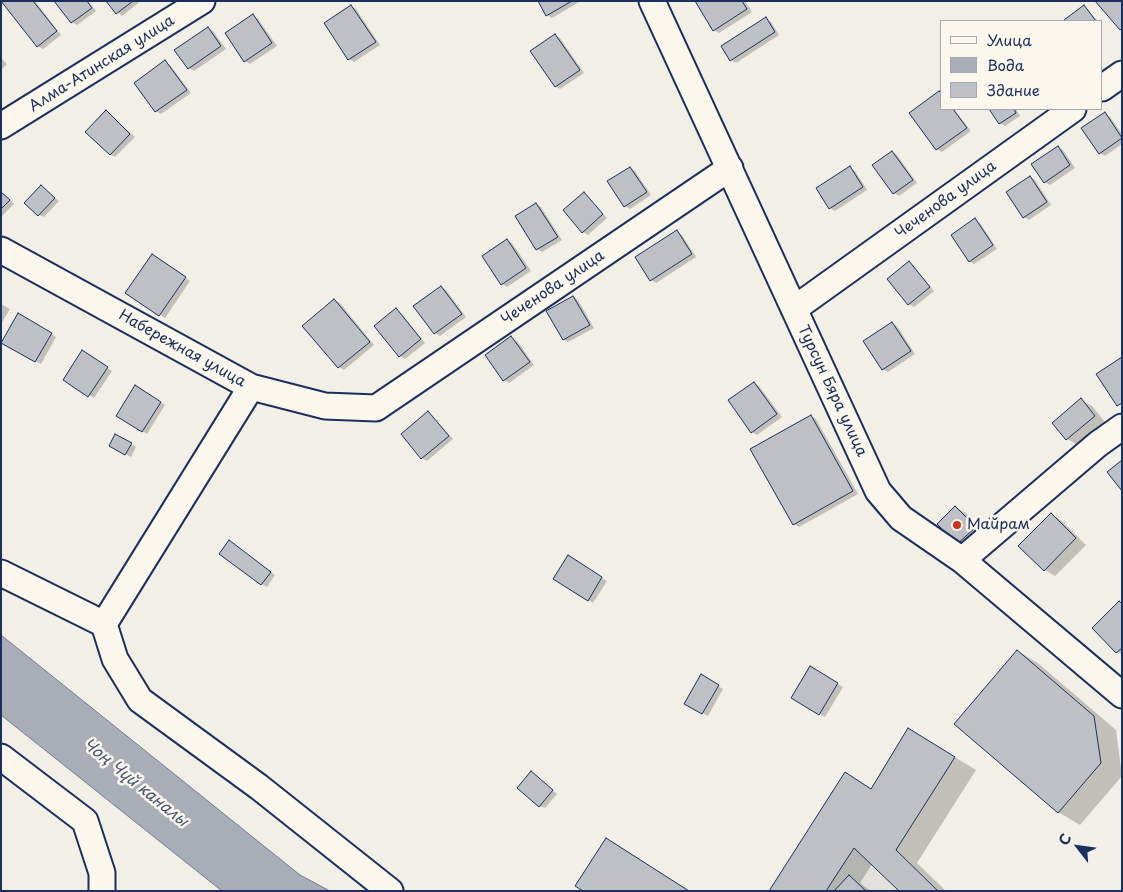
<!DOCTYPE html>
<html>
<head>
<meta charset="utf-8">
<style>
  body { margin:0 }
  #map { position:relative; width:1123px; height:892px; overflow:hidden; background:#f2efe6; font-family:"Playpen Sans",sans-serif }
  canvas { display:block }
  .frame { position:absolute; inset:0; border:2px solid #1b2f5e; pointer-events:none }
  .legend { position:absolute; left:940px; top:20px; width:162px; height:90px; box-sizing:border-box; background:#fbf7ec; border:1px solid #a1a7b3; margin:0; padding:6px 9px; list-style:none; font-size:15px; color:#1b2f5e }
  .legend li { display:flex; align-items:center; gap:10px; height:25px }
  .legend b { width:25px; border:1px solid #a1a7b3 }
  .north { position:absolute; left:1053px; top:822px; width:50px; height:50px; -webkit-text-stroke:4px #fbf7ec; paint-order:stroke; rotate:300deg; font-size:14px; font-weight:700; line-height:20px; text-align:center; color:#1b2f5e }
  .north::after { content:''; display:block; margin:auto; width:18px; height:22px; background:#1b2f5e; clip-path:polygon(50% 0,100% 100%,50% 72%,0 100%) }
</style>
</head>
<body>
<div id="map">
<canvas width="1123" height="892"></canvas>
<div class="frame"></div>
<ul class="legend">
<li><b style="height:6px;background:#fbf7ec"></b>Улица</li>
<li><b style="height:14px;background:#a9adb7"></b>Вода</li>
<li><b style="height:14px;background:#bdc0c4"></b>Здание</li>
</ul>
<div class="north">С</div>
</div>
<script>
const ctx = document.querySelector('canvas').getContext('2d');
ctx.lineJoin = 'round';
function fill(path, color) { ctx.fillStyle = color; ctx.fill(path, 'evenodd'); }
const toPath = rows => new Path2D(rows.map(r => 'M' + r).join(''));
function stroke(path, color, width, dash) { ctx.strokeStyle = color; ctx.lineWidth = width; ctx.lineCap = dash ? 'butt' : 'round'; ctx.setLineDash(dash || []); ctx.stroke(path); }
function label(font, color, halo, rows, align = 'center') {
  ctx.font = font + ' "Playpen Sans",sans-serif'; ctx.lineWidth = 5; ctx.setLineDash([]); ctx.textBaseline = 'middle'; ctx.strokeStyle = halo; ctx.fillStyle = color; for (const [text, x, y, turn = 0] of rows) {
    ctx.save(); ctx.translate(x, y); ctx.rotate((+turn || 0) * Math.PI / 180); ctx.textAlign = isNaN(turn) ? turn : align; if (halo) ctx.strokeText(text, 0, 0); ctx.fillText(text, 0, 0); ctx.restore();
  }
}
fill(toPath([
  [854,848,898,891,826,891]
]), '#e2e1dc');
const water = toPath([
  [1,635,300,875,330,891,222,891,1,715,1,635]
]);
fill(water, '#a9adb7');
stroke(water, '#707b93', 1);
fill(toPath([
  [2,1,35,1,61,35,43,49,38,46],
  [56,1,88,1,96,11,77,25,72,22],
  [107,1,141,1,122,16],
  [539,1,581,1,552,18,547,15],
  [696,1,745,1,752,12,719,33,714,30],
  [351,6,356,9,380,45,354,62,349,59],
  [1084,7,1098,21,1066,21],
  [253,16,258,19,277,46,250,64,245,61],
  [766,19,771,22,779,35,736,63,731,60],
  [208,28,213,31,226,49,194,71,189,68],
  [555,35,560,38,584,73,560,89,555,86],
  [1,58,7,64,1,70],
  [165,62,170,65,191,93,161,114,156,111,136,83],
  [939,92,942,94,942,109,954,109,971,131,942,152,937,149],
  [991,109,1016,109,1020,116,1005,126,1000,123],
  [106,111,135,137,115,157,110,154],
  [1105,114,1110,117,1122,134,1122,144,1105,156,1100,153],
  [1058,147,1063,150,1075,168,1050,185,1044,182],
  [892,152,897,155,917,183,899,196,894,193],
  [630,168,635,171,651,195,630,209,625,206],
  [850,168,855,171,867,190,835,211,830,208],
  [1030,177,1035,180,1051,205,1029,220,1024,217],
  [41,187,59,201,44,217,39,215],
  [1,191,14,204,2,216,1,216],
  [584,194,607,218,588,235,583,232],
  [536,204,541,207,562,240,542,252,537,249,517,216],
  [975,220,980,223,997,249,974,264,969,261],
  [677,232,682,235,696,257,656,283,651,280,637,258],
  [507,240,512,243,531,271,507,287,502,284],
  [157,258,190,281,165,318,127,293],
  [909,263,914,266,934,291,914,307,909,304,889,279],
  [441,287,446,290,466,317,440,336,435,333],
  [573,297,578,300,594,328,568,342,563,339],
  [335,300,340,303,374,345,344,370,339,367,304,326],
  [1,304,10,309,1,324],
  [396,310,401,313,425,343,405,359,400,356],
  [18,315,56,337,41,364,2,342],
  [892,323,897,326,915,354,888,372,882,369],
  [511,338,517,341,534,365,509,383,504,380],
  [87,355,112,371,94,398,64,380],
  [754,383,759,386,782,417,757,435,752,432],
  [135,387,165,405,147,434,117,415],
  [1081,400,1092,406,1105,422,1078,445,1067,439],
  [428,412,453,439,427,461,422,458],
  [811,416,816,419,858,494,799,527,794,524],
  [116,436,136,447,131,457,110,445],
  [955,507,966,513,986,534,969,549,958,543],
  [1051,514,1062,521,1086,545,1055,576,1045,570],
  [234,545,275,575,267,587,262,584],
  [568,557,607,581,593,603,554,579],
  [1122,604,1122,655,1093,628],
  [1018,651,1039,664,1116,730,1122,776,1080,825,1058,812],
  [810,668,843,687,825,717,793,697],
  [701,676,723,689,708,716,685,703],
  [930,742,976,770,917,863,946,891,901,891,872,864,860,883,871,891,770,891,872,790],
  [536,776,557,794,545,808,540,806]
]), '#0003');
const building = toPath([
  [1,1,33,1,57,31,37,47,1,1],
  [54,1,87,1,92,8,71,23,54,1],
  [106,1,133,1,116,14,106,1],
  [538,1,572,1,546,16,538,1],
  [695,1,742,1,747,9,713,31,695,1],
  [1095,1,1122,1,1122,28,1120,30,1095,1],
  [351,5,376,42,348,60,324,23,351,5],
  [1084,5,1096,21,1065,21,1064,20,1084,5],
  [253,14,272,43,244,62,225,33,253,14],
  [766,17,775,32,730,61,721,46,766,17],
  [208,27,221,46,188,69,174,50,208,27],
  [555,34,580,70,555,87,530,51,555,34],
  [165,60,187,90,155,112,134,83,165,60],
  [939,91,942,94,942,109,953,109,967,128,936,150,909,113,939,91],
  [989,109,1014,109,1016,113,999,124,989,109],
  [106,110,130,134,110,155,85,132,106,110],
  [1105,112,1122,138,1099,154,1081,128,1105,112],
  [1058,146,1070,165,1044,183,1031,164,1058,146],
  [892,151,913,180,893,194,872,165,892,151],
  [850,166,863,187,829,209,816,188,850,166],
  [630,167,647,192,624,207,607,181,630,167],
  [1030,176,1047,202,1023,218,1006,192,1030,176],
  [41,185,55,198,38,216,24,203,41,185],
  [1,192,10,200,1,209,1,192],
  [584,192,603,214,582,233,563,210,584,192],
  [536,203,558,237,536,250,515,216,536,203],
  [975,218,993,245,969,262,951,235,975,218],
  [677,230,692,254,650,281,635,257,677,230],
  [507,239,526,268,501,285,482,256,507,239],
  [152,254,186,277,159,316,125,293,152,254],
  [909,261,930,287,908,305,887,279,909,261],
  [441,286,462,314,434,334,413,306,441,286],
  [573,296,590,325,563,340,546,311,573,296],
  [334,299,370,342,338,368,302,326,334,299],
  [396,308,421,339,399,357,374,326,396,308],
  [18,313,52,333,35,362,1,343,18,313],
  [892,322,911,351,882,370,863,341,892,322],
  [511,336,530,362,503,381,485,355,511,336],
  [82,350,108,367,88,397,63,380,82,350],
  [1122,357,1122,403,1117,406,1096,374,1122,357],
  [754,382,777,414,751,433,728,400,754,382],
  [135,385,161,402,142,432,116,416,135,385],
  [1081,398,1095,416,1066,440,1052,423,1081,398],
  [428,411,449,436,421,459,401,434,428,411],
  [811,415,853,491,793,525,750,449,811,415],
  [115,434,132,443,125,455,109,446,115,434],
  [1122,460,1122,491,1107,472,1122,460],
  [955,506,976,527,957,544,937,524,955,506],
  [1051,513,1076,538,1044,571,1018,546,1051,513],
  [229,540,271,572,261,585,219,554,229,540],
  [568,555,602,577,588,601,553,579,568,555],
  [1119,601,1122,604,1122,648,1116,653,1092,628,1119,601],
  [1017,650,1094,716,1101,763,1058,813,954,724,1017,650],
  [810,666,838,683,819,715,791,698,810,666],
  [701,674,719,685,702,714,684,704,701,674],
  [908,728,955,757,896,850,938,891,899,891,854,848,826,891,769,891,845,772,871,789,908,728],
  [531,771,553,790,539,807,517,788,531,771],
  [606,838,689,891,583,891,575,886,606,838],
  [849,875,866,891,834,891,849,875]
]);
fill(building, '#bdc0c4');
stroke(building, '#1b2f5e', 1);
const minor = toPath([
  [652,1,878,491,901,518,962,560,1122,695],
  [1102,88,1122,74],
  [1,126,202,1],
  [1,250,251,387,325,406,376,408,730,168],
  [794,309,1073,109],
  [962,560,1098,444,1122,427],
  [1,573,104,624,251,387],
  [104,624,115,659,140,700,259,787,390,891],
  [1,757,85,821,102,873,102,891]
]);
stroke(minor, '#1b2f5e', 29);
stroke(minor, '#fbf7ec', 25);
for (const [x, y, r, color] of [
  [957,525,5,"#c8321e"]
]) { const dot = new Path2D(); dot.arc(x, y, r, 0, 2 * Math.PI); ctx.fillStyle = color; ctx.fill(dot); stroke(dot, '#fbf7ec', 2); }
label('15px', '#1b2f5e', '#fbf7ec', [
  ["Алма-Атинская улица",102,64,-32],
  ["Чеченова улица",946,200,-36],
  ["Чеченова улица",553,288,-34],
  ["Набережная улица",182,349,29],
  ["Турсун Бяра улица",832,391,65]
]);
label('15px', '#1b2f5e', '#fbf7ec', [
  ["Майрам",967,525]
], 'left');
label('italic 16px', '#465579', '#fbf7ec', [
  ["Чоң Чүй каналы",135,783,39]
]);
</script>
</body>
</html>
